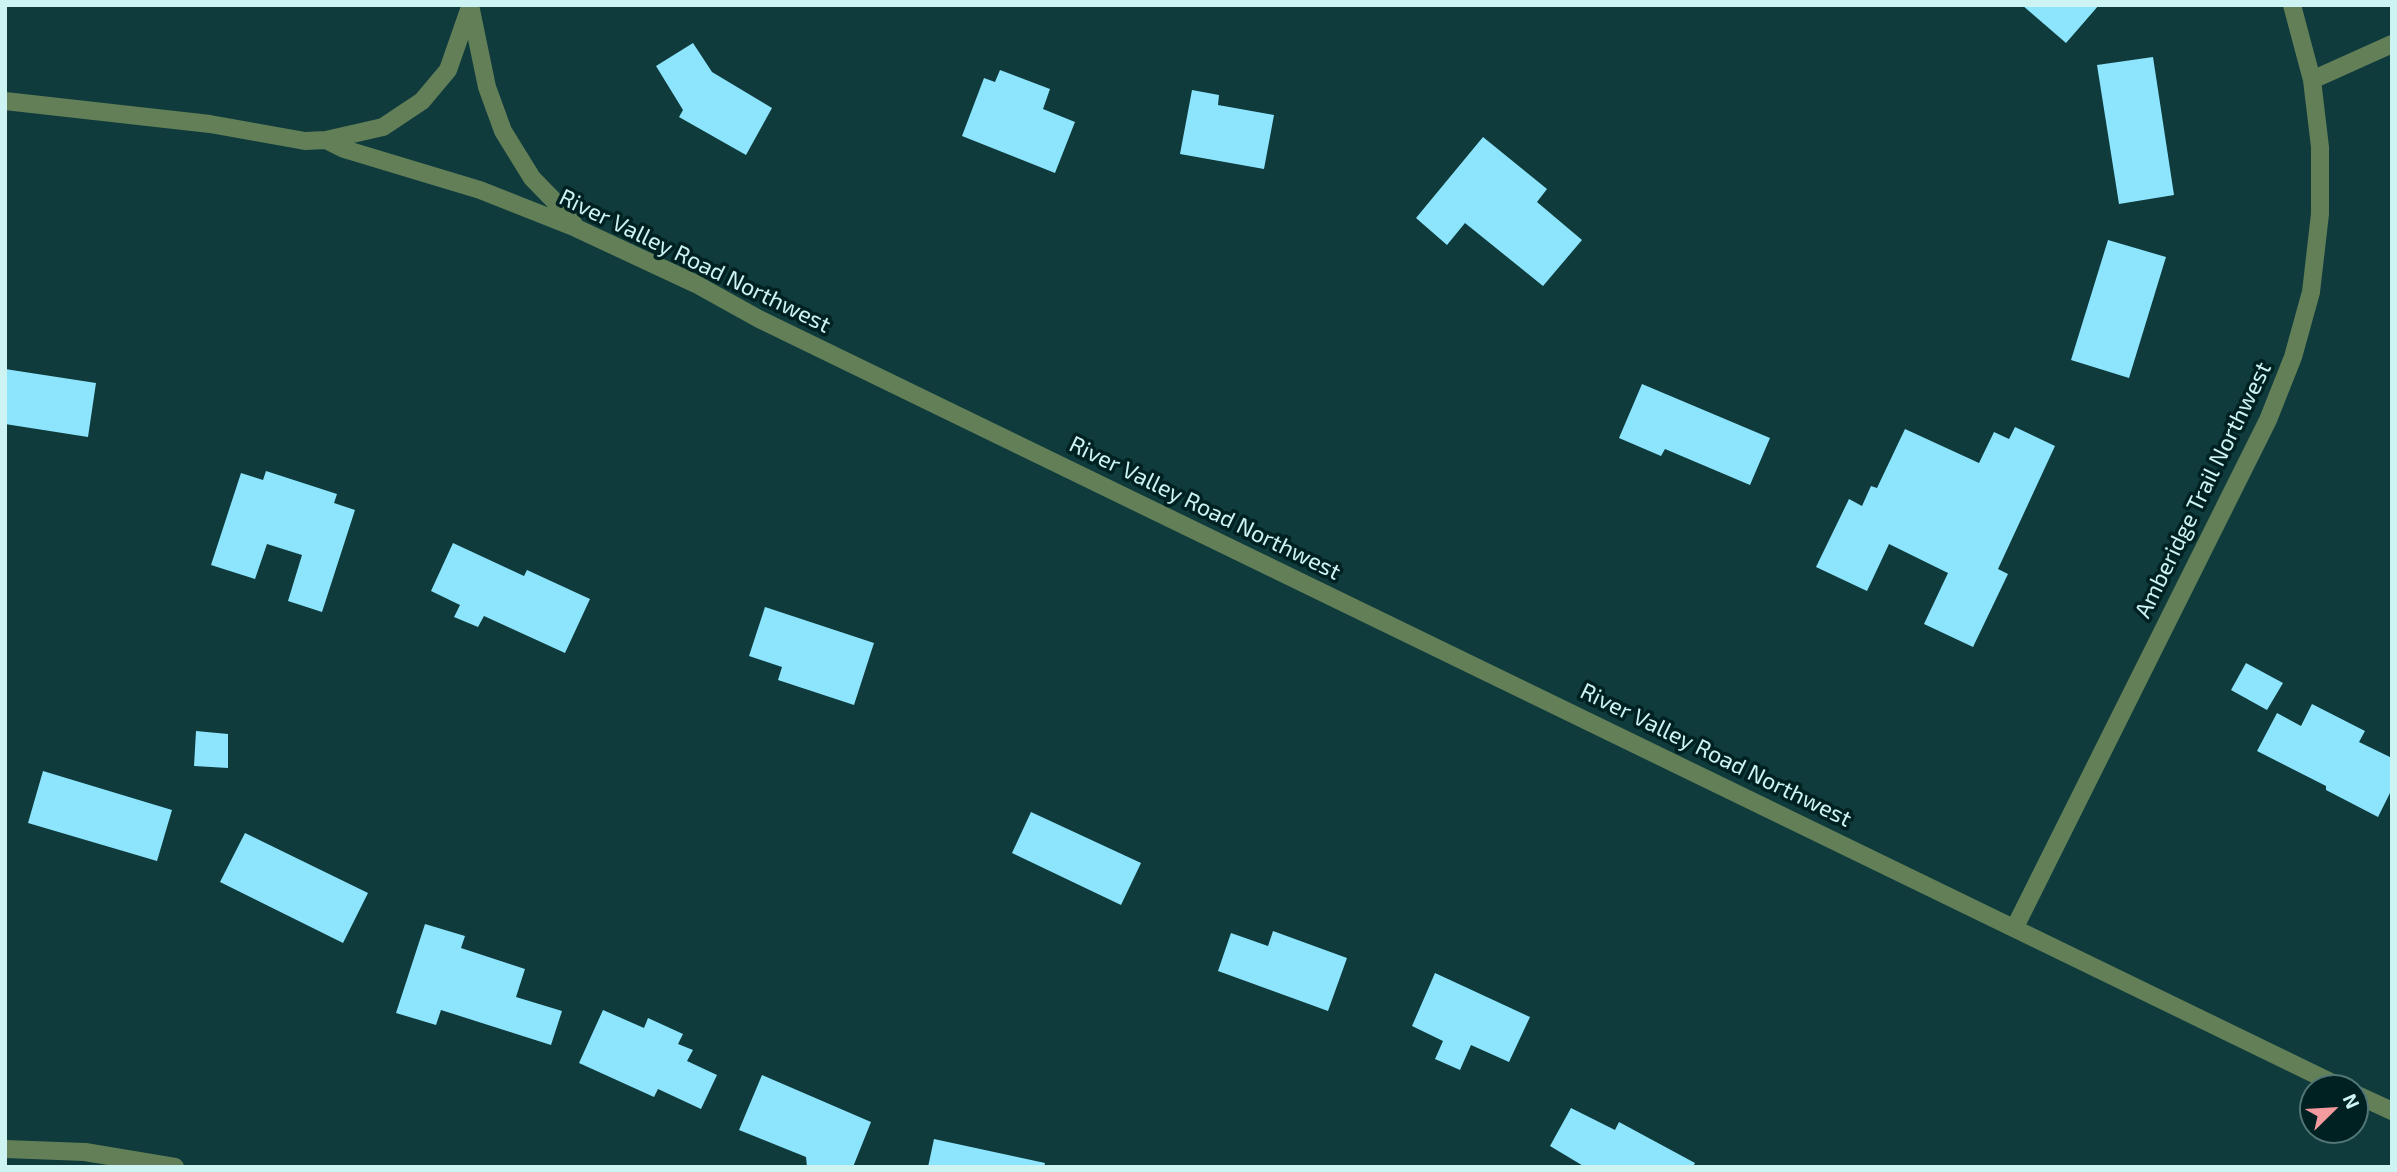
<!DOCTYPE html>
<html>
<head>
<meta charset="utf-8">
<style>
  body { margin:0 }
  #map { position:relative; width:2397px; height:1172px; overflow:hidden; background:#0f3b3c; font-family:"Exo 2",sans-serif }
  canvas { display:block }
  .frame { position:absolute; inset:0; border:7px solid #cdf3f3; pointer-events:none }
  .north { position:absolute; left:2299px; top:1074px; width:70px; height:70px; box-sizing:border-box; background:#002122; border:2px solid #527576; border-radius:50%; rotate:66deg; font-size:19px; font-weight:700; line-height:28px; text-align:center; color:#cdf3f3 }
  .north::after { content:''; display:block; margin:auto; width:24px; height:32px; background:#f49b9f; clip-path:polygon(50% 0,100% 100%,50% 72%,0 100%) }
</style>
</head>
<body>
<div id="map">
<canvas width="2397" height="1172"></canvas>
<div class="frame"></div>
<div class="north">N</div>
</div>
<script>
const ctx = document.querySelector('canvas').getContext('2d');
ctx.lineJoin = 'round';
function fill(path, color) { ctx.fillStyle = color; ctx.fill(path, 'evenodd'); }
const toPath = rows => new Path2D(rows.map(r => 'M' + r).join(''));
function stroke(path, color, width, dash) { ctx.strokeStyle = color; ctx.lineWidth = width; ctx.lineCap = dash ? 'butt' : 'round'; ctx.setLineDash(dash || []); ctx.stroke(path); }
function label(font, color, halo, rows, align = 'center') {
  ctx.font = font + ' "Exo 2",sans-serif'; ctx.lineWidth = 7; ctx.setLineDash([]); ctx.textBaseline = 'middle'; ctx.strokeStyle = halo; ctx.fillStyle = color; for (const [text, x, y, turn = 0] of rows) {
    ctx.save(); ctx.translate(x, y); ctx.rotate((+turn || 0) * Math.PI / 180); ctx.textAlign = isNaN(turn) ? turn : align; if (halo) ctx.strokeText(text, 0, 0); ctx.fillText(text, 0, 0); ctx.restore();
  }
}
fill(toPath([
  [2022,5,2099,5,2066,43],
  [693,43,712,72,772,108,746,155,679,117,683,110,656,66],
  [2153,57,2174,195,2119,204,2097,65],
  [1000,70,1050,89,1043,109,1075,122,1055,173,962,136,984,78,995,82],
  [1192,90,1219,95,1218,105,1274,115,1264,169,1180,154],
  [1483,137,1547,189,1537,202,1582,240,1543,286,1465,223,1447,245,1416,218],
  [2108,240,2166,257,2129,378,2071,360],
  [5,369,96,383,88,437,5,424],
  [1642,384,1770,438,1750,485,1665,449,1661,456,1619,438],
  [2015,427,2055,446,1998,569,2008,574,1973,647,1924,624,1948,573,1889,544,1867,591,1816,567,1849,499,1862,506,1871,486,1877,488,1905,429,1979,463,1994,432,2009,439],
  [266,471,337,494,334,503,355,510,322,612,288,601,302,555,267,544,255,579,211,565,241,473,263,480],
  [453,543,524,576,527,570,590,599,565,653,484,616,478,627,454,617,460,605,431,591],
  [765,607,874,643,854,705,778,680,782,667,749,656],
  [2246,663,2283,683,2267,710,2231,690],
  [2312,704,2365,731,2359,742,2392,758,2392,789,2378,817,2326,790,2326,786,2257,751,2277,713,2301,726],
  [196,731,228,734,228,768,194,766],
  [43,771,172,810,157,861,28,823],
  [1031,812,1141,863,1121,905,1012,853],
  [245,833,368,893,343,943,220,882],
  [425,924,465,936,461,948,525,969,516,997,562,1011,551,1045,441,1010,436,1025,396,1013],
  [1273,931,1347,958,1328,1011,1218,971,1231,933,1268,946],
  [1435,973,1530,1017,1509,1062,1471,1045,1460,1070,1435,1059,1443,1041,1412,1026],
  [603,1010,644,1028,648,1018,683,1034,678,1044,693,1050,687,1061,717,1075,701,1109,658,1089,654,1097,579,1063],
  [762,1075,871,1122,853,1167,807,1167,806,1157,739,1130],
  [1571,1108,1615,1130,1619,1122,1695,1163,1693,1167,1585,1167,1550,1146],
  [934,1139,1045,1163,1044,1167,928,1167]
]), '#8de5fd');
stroke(toPath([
  [470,5,487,87,503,131,532,178,568,215,576,228],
  [2312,80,2392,44],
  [5,101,210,124,305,141,326,140,344,149,480,190,576,228,696,284,759,319,2343,1088],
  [326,140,383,127,422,101,448,70,470,7],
  [2015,927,2268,420,2293,357,2311,292,2320,214,2320,147,2312,80,2292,5],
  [2355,1094,2392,1111],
  [5,1149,85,1152,175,1167]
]), '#637f57', 18);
label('23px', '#cdf3f3', '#002122', [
  ["River Valley Road Northwest",695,261,26],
  ["Amberidge Trail Northwest",2203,490,-64],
  ["River Valley Road Northwest",1205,508,26],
  ["River Valley Road Northwest",1716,755,26]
]);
</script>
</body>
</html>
